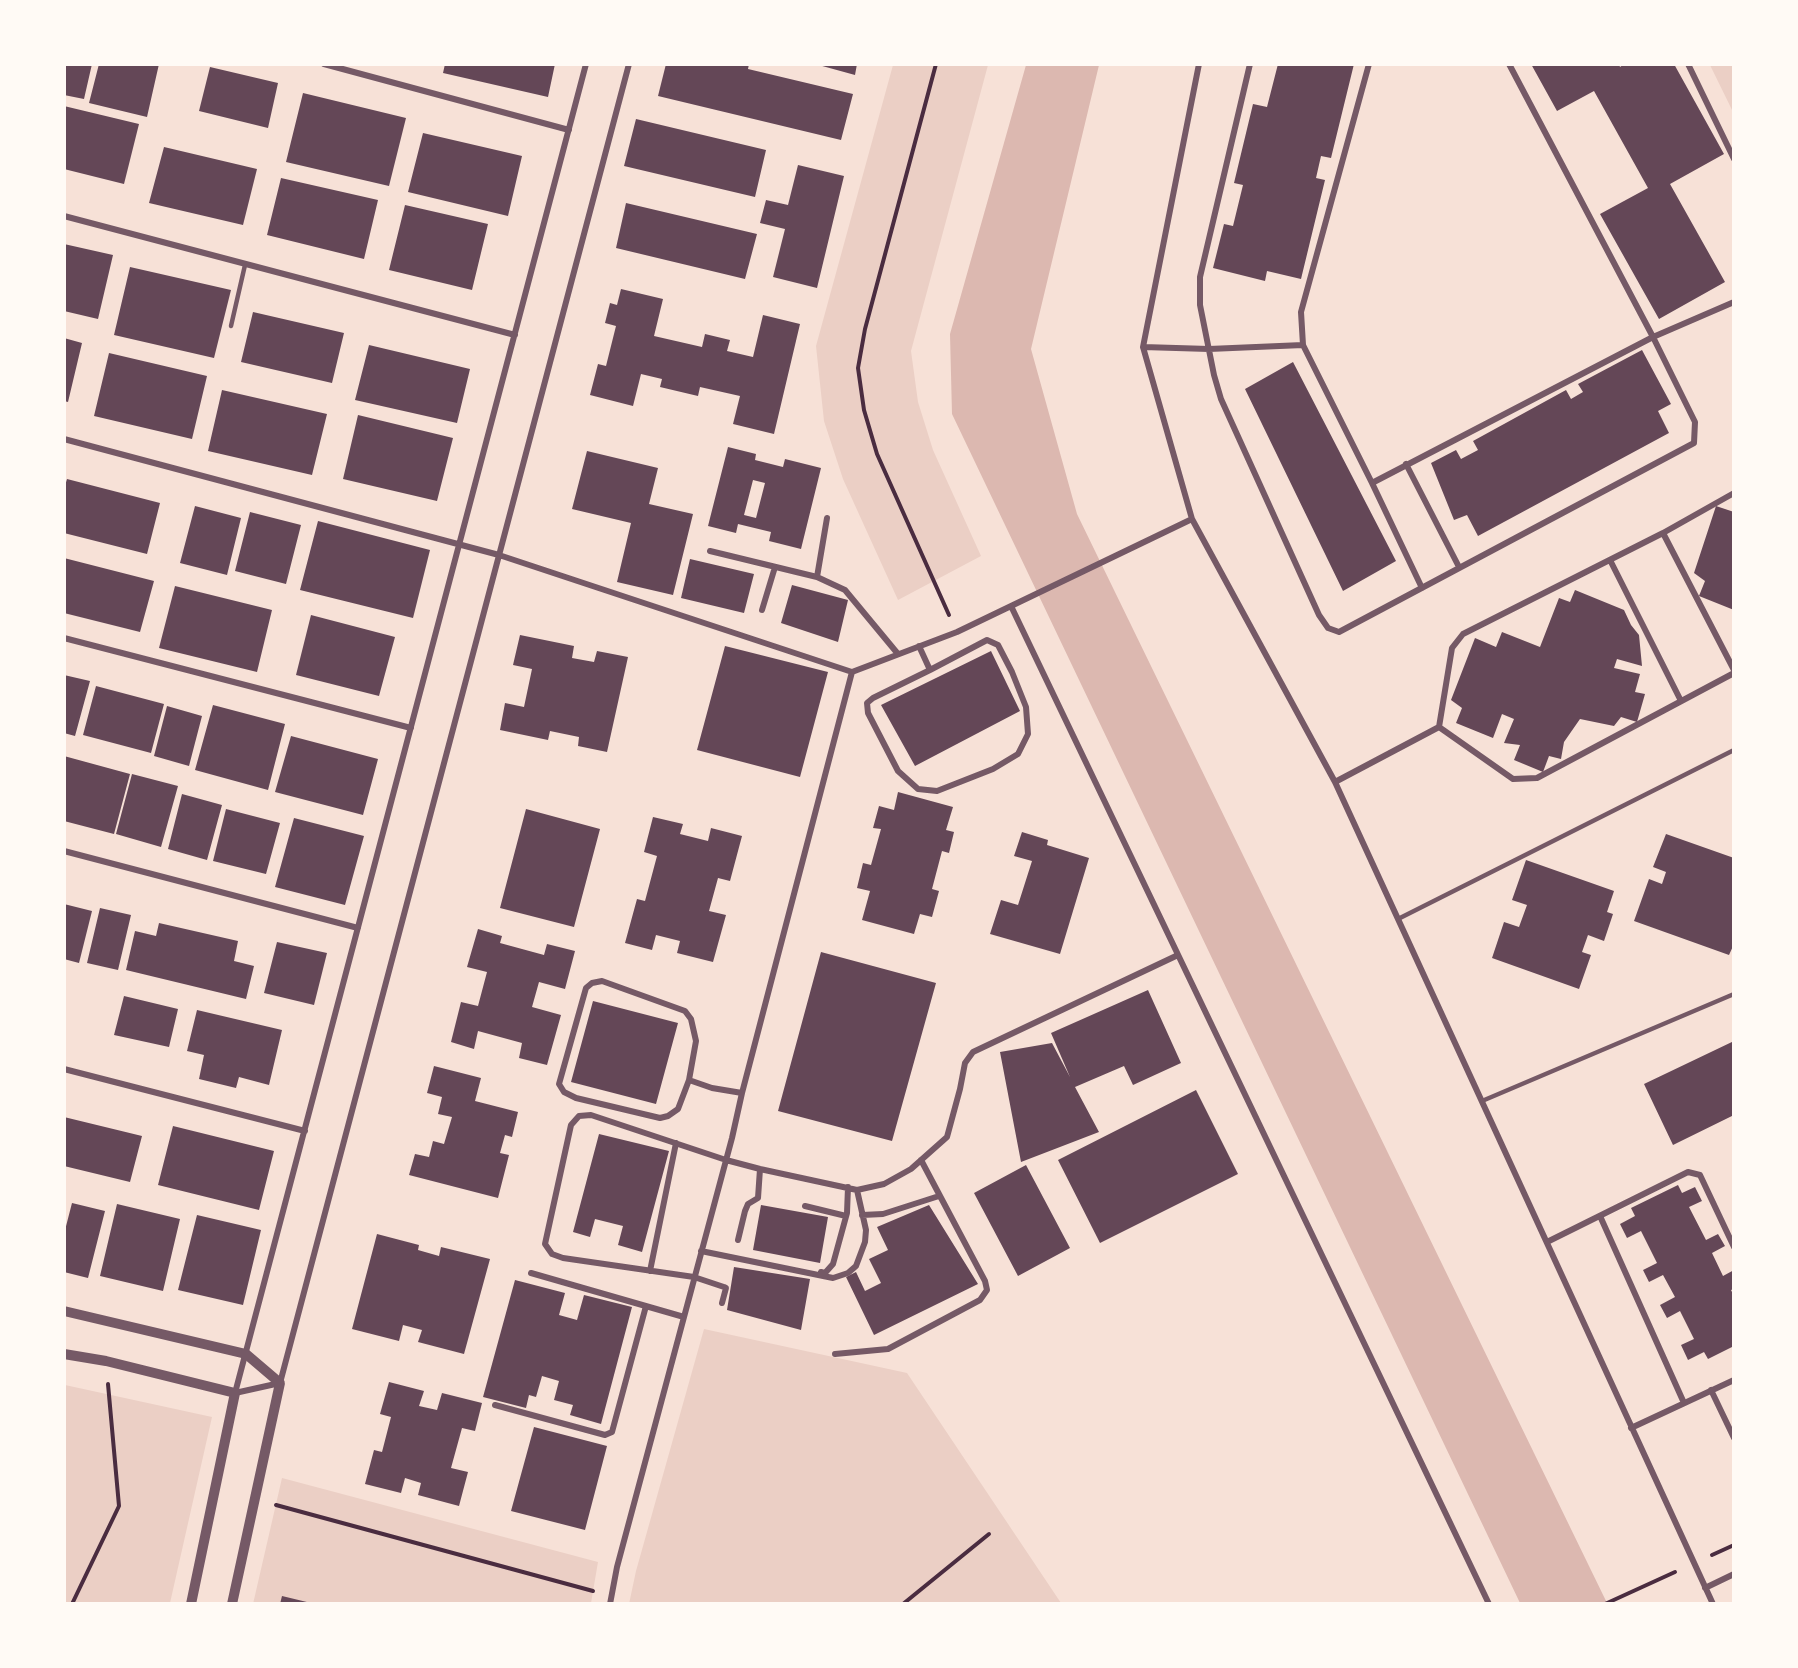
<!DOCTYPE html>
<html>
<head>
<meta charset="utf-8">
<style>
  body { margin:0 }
  #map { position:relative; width:1798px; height:1668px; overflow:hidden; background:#f7e1d7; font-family:Signika,sans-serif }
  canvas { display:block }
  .frame { position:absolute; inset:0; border:66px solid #fffaf5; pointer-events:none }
</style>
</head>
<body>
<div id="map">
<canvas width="1798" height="1668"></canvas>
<div class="frame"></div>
</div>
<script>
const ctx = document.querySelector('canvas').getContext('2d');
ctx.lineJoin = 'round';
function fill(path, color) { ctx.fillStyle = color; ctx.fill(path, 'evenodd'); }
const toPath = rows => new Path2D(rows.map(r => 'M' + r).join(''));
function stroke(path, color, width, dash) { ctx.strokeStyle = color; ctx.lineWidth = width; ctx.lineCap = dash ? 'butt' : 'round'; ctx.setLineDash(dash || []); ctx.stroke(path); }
fill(toPath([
  [893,65,988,65,911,351,918,402,933,450,981,556,898,600,843,479,824,421,816,346],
  [1710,65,1733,65,1733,113,1733,112],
  [704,1329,907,1373,1061,1603,629,1604,636,1571],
  [65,1385,212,1417,170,1603,65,1604],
  [282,1478,598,1562,591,1603,253,1604]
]), '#ebcfc5');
fill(toPath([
  [1026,65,1099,65,1031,349,1077,514,1607,1603,1520,1603,952,414,950,334]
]), '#dcb8b0');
fill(toPath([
  [64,64,92,64,84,99,64,95],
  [99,64,159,64,147,117,89,103],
  [445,64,555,64,548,97,443,73],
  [666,64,749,64,748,69,853,94,841,140,658,96],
  [815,64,857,64,855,75],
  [1278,64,1354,64,1331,158,1321,156,1316,178,1325,180,1301,279,1267,271,1265,281,1213,268,1224,224,1233,226,1243,185,1234,183,1253,104,1267,107],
  [1531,64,1619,64,1620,67,1624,64,1674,64,1724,154,1670,184,1725,282,1659,319,1600,214,1648,188,1594,91,1557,111],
  [210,67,278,83,268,128,199,111],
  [303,93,406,118,389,186,286,162],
  [64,106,139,124,124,184,64,169],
  [636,119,766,150,755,197,624,166],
  [423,133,522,156,508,216,408,192],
  [164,147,257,169,243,225,149,203],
  [798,165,844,176,817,288,773,277,785,229,760,223,766,200,788,205],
  [281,178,378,200,364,259,267,235],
  [626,203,757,234,745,279,616,248],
  [405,205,488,224,472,290,389,270],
  [64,244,113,255,98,319,64,311],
  [130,267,231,290,214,358,114,335],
  [621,289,663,299,654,336,702,347,705,334,730,340,727,351,753,357,763,315,800,324,774,434,733,424,740,396,700,387,698,396,660,387,662,379,641,374,633,406,590,395,598,364,606,366,616,326,605,323,610,303,617,305],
  [253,312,344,333,332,383,241,362],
  [64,338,82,343,68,402,64,401],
  [369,345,470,369,457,423,355,400],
  [1642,350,1671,404,1658,411,1669,433,1478,536,1467,515,1454,520,1431,463,1456,450,1461,459,1478,450,1473,441,1566,390,1571,399,1583,392,1578,384],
  [109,353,207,376,192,439,94,416],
  [1293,362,1396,561,1343,591,1245,389],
  [222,390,327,414,312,475,208,451],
  [358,415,453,438,437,501,343,479],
  [728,447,756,454,755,460,783,467,785,459,821,468,801,549,769,541,771,532,738,524,736,533,708,526],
  [753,480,765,483,756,518,744,515],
  [587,451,658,468,649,504,693,514,673,595,617,582,631,523,572,509],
  [67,479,160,503,147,554,64,533,64,489],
  [195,506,241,518,227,575,180,563],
  [1716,506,1734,512,1734,610,1699,596,1705,581,1694,573],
  [250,512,301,525,286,584,235,571],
  [318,521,430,550,413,618,300,590],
  [64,558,154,581,140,632,64,613],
  [690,559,754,574,744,613,681,598],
  [792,585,848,600,838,642,781,623],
  [175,586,272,610,257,672,159,648],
  [1575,590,1624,610,1631,625,1639,635,1642,666,1617,659,1614,668,1640,674,1635,692,1645,694,1637,722,1621,717,1614,726,1580,719,1564,742,1561,759,1549,756,1543,772,1514,760,1520,745,1504,743,1514,719,1502,714,1493,738,1456,723,1462,708,1451,700,1475,638,1496,647,1502,632,1540,647,1559,598,1570,602],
  [311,615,395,637,379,696,296,675],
  [520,635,574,646,572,658,594,662,597,651,628,657,607,752,578,746,579,737,550,731,548,740,500,730,505,703,524,707,532,669,513,665],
  [725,646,828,672,800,777,697,750],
  [991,651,1020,711,915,766,881,705],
  [64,675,90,681,75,736,64,733],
  [96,686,164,704,151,753,83,735],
  [213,705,285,724,268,790,195,770],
  [167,706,202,716,189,766,154,756],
  [291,736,378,759,363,815,275,792],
  [64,756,130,774,114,834,64,821],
  [132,774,178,786,161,847,116,834],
  [898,792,953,807,946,830,954,832,949,853,942,851,932,889,939,891,932,917,920,914,914,934,862,920,870,891,857,888,863,863,871,865,881,829,873,828,879,806,894,810],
  [182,794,222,805,207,860,168,849],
  [226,809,280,823,266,874,213,861],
  [526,809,600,829,574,927,500,908],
  [653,817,683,824,680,834,708,841,711,828,742,836,730,881,718,878,709,911,726,915,713,962,677,953,680,941,656,935,652,950,625,943,637,899,645,901,657,856,644,852],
  [294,818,364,836,345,905,275,887],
  [1022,832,1048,840,1047,845,1089,858,1060,954,990,934,1001,900,1018,905,1032,861,1014,856],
  [1666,834,1734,858,1734,904,1732,909,1734,910,1734,944,1729,955,1634,921,1649,879,1662,884,1666,872,1653,867],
  [1526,860,1614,891,1607,912,1613,914,1604,941,1588,935,1582,952,1591,955,1579,989,1492,958,1504,922,1519,927,1527,905,1512,900],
  [64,904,92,911,79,963,64,959],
  [100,908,131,915,118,970,87,963],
  [159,923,238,941,234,961,254,966,246,999,126,970,135,931,156,936],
  [478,929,502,936,500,943,544,955,547,944,575,951,565,989,539,982,532,1007,561,1015,547,1065,519,1058,522,1043,478,1031,474,1049,451,1042,461,1002,478,1006,487,972,467,967],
  [277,942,327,953,314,1005,264,993],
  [821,952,936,983,892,1141,778,1111],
  [1148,990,1181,1063,1133,1085,1124,1066,1075,1087,1099,1132,1021,1162,1000,1052,1052,1043,1070,1077,1051,1033],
  [124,996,178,1009,169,1047,114,1035],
  [593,1001,678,1023,656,1104,571,1082],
  [197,1010,282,1030,269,1085,239,1077,236,1088,199,1079,204,1055,187,1051],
  [1734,1041,1734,1115,1673,1145,1644,1084],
  [434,1066,481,1078,475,1101,518,1112,512,1137,505,1135,500,1153,509,1155,498,1198,409,1175,415,1154,429,1157,433,1141,444,1144,452,1117,438,1114,442,1097,427,1093],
  [1196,1090,1238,1174,1100,1243,1058,1160],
  [64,1117,142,1136,130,1182,64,1166],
  [173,1126,274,1151,259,1210,158,1185],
  [599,1134,669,1151,642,1252,618,1245,623,1226,595,1219,590,1237,573,1232],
  [1026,1165,1070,1248,1018,1276,974,1193],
  [1678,1185,1682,1193,1695,1187,1702,1201,1689,1207,1706,1240,1718,1234,1725,1246,1712,1253,1723,1276,1734,1270,1734,1289,1731,1290,1734,1296,1734,1346,1708,1359,1704,1352,1688,1360,1681,1345,1694,1339,1680,1311,1667,1318,1660,1305,1675,1297,1663,1275,1649,1282,1643,1270,1657,1263,1641,1231,1627,1238,1620,1224,1635,1216,1631,1208],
  [72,1203,105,1211,88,1278,64,1272,64,1234],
  [117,1204,180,1219,163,1291,100,1276],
  [761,1205,828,1217,820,1263,753,1250],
  [929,1205,978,1284,874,1335,846,1277,856,1272,865,1291,881,1283,869,1259,888,1250,877,1227],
  [197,1215,261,1230,243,1305,178,1290],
  [377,1234,419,1245,418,1250,439,1256,441,1247,490,1259,464,1354,418,1342,422,1330,403,1325,399,1341,352,1329],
  [734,1267,810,1279,801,1330,727,1310],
  [515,1280,565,1293,559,1315,577,1320,584,1295,632,1307,601,1424,570,1415,573,1405,554,1400,559,1381,542,1376,536,1397,529,1395,526,1408,483,1397],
  [389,1382,424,1391,419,1406,437,1410,442,1393,482,1403,475,1431,462,1428,451,1468,468,1472,459,1506,418,1495,421,1483,405,1478,401,1493,365,1484,374,1450,382,1452,391,1417,380,1414],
  [534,1427,607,1446,585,1530,511,1511],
  [282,1596,311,1603,311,1604,280,1604]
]), '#644757');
stroke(toPath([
  [936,64,865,329,858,368,864,410,877,454,949,615],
  [276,1505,593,1591],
  [1712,1555,1734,1545],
  [72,1604,119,1506,108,1384],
  [903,1604,989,1534],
  [1605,1604,1675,1572]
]), '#4a2c40', 4);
stroke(toPath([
  [231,326,245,265],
  [1398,919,1734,750],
  [1482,1101,1734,994]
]), '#755966', 4.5);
stroke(toPath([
  [324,64,569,130],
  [586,64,235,1393,280,1383,629,64],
  [1199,64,1143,347,1192,519,1335,782,1713,1604],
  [1250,64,1200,277,1200,305,1214,375,1221,399,1319,615,1328,628,1339,632,1694,443,1695,422,1653,337,1734,302],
  [1369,64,1301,312,1303,345,1372,483,1653,337,1509,64],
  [1688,64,1734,159],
  [64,216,515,335],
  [1143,347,1209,349,1303,345],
  [64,439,499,555,852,672,957,632,1192,519],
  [1406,464,1459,567],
  [1372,483,1422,588],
  [1663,533,1734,670],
  [710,551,817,577,845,590,898,654],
  [1610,560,1681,701],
  [817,577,827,518],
  [1011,606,1489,1604],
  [762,610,775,567],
  [64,638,411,728],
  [919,646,930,670,873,698,867,703,868,713,898,771,918,789,937,791,993,769,1018,754,1028,734,1026,707,1012,672,998,645,987,640,930,670],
  [1439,727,1452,648,1463,634,1663,533,1734,493],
  [1439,727,1513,779,1537,778,1734,673],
  [1335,782,1439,727],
  [64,851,358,928],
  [64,1069,305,1131],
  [689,1080,696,1041,691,1019,685,1011,602,981,592,983,586,988,559,1084,564,1092,576,1098,660,1118,668,1116,678,1109,689,1080,712,1088,742,1093],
  [805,1206,846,1216],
  [862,1215,883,1214,939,1196],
  [1600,1216,1684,1403],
  [738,1240,745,1211,748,1204,758,1198,760,1169],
  [1547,1242,1688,1172,1700,1175,1734,1247],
  [701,1251,833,1278,848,1273,856,1266,865,1242,866,1230,857,1190],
  [650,1271,676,1143],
  [821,1272,825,1273,833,1264,847,1213,848,1187],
  [531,1273,684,1317],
  [722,1303,726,1288,724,1287,694,1277,563,1258,552,1254,545,1244,571,1125,579,1116,591,1115,726,1160,760,1169,857,1190,884,1184,911,1169,947,1137,960,1089,965,1063,973,1052,1178,955],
  [835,1354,888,1349,980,1300,987,1290,985,1281,921,1160],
  [1711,1390,1734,1438],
  [495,1405,605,1435,612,1432,646,1306],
  [1631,1428,1734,1380],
  [1705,1588,1734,1574],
  [610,1604,617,1567,732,1138,742,1093,852,672]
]), '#755966', 6);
stroke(toPath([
  [64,1311,246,1354,280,1383,232,1604],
  [64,1354,106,1361,235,1393,191,1604]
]), '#755966', 10);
</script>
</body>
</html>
